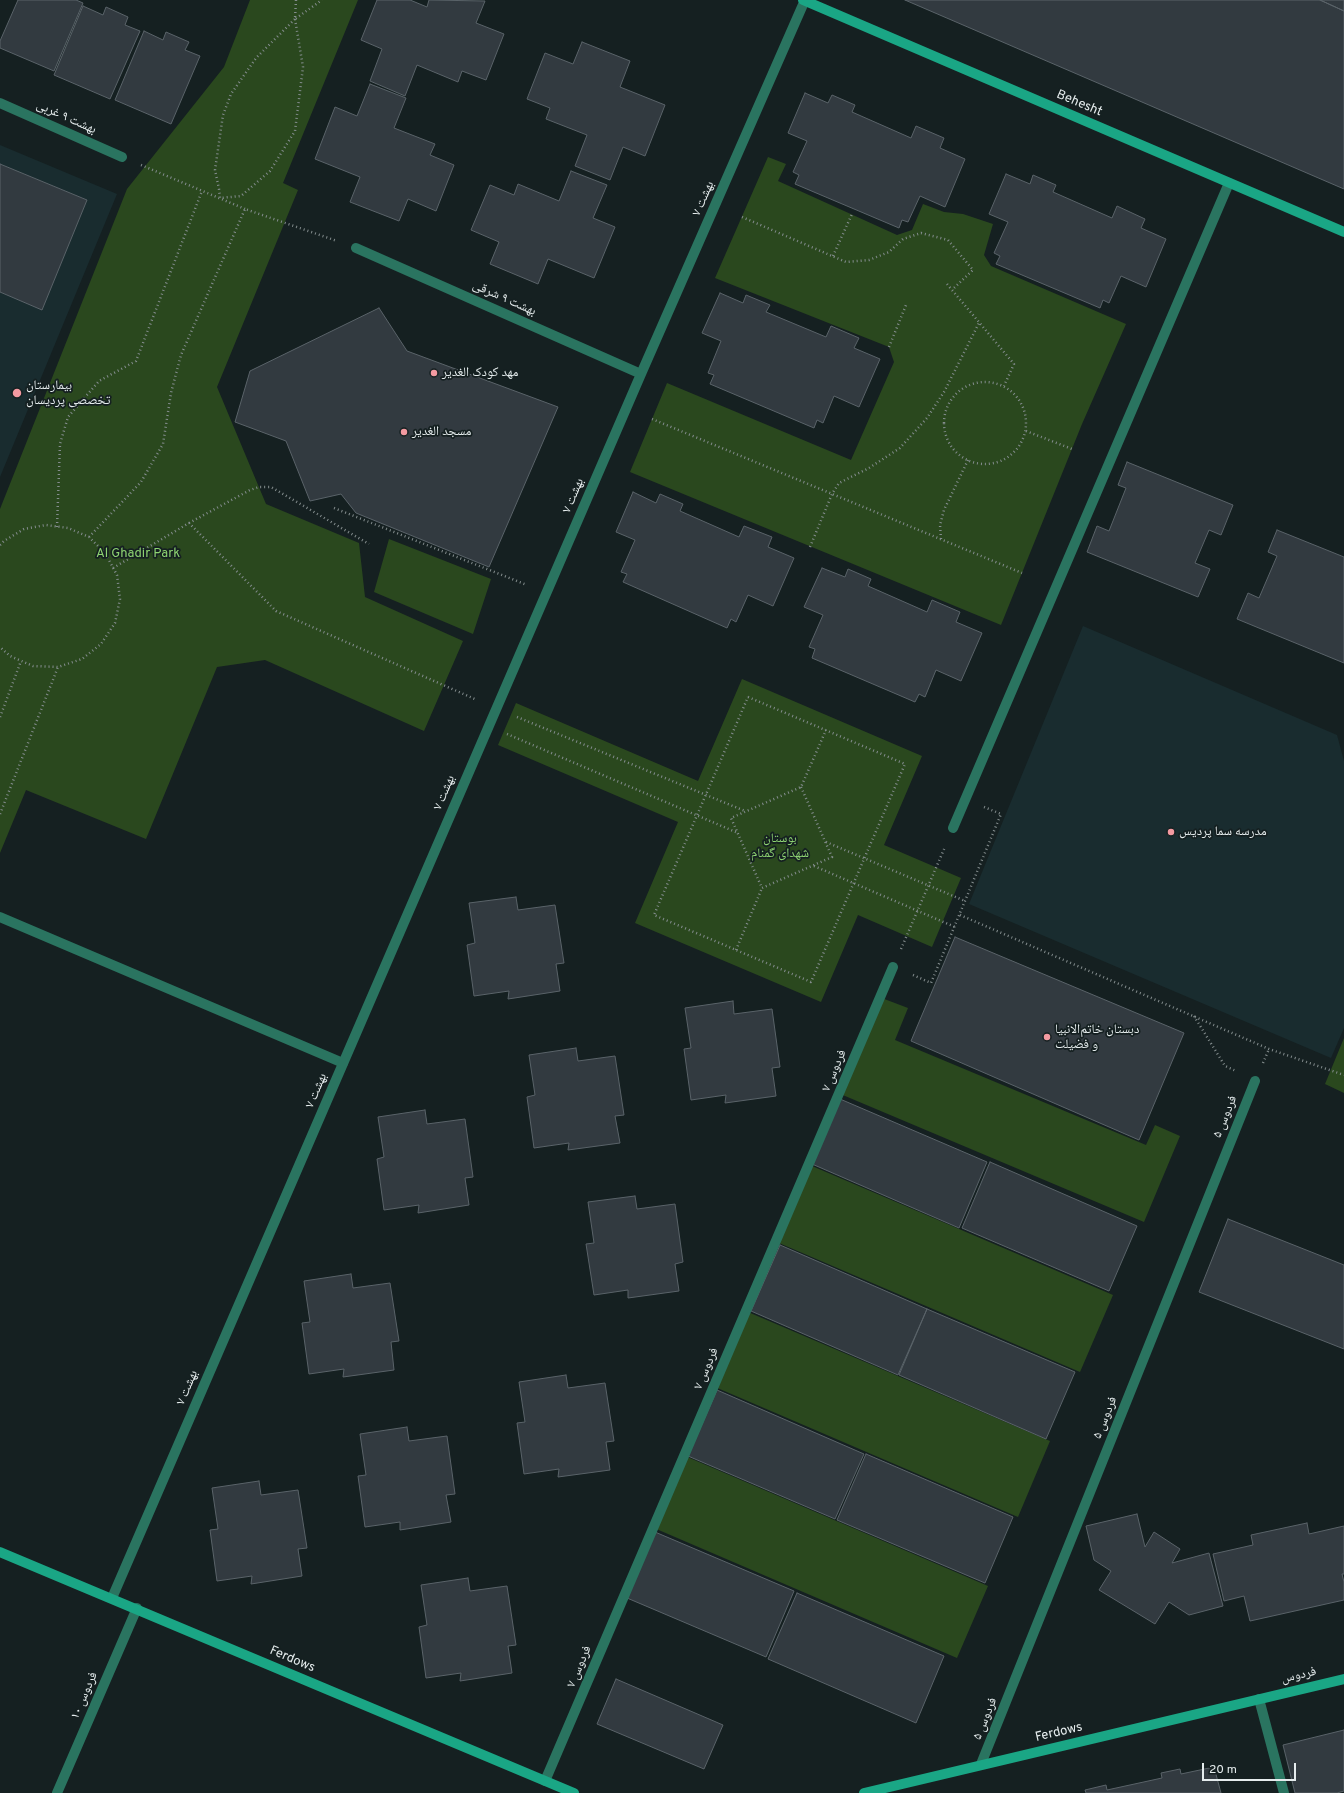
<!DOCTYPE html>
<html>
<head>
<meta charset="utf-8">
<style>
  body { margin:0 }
  #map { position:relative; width:1344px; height:1793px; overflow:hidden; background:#152021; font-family:Overpass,sans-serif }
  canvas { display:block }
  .scale { position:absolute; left:1202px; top:1763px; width:94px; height:18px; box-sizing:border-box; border:2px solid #e5eced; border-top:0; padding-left:5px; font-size:12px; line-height:14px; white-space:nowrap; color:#e5eced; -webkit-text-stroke:3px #152021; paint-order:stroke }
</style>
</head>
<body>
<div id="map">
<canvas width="1344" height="1793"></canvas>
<div class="scale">20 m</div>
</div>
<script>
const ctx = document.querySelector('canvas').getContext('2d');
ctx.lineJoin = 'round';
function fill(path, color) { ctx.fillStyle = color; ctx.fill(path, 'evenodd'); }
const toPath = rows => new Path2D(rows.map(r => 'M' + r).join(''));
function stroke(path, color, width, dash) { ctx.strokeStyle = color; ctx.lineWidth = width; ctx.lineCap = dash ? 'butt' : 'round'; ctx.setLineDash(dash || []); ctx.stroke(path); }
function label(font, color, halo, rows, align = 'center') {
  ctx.font = font + ' Overpass,"Noto Naskh Arabic",sans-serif'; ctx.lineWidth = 3.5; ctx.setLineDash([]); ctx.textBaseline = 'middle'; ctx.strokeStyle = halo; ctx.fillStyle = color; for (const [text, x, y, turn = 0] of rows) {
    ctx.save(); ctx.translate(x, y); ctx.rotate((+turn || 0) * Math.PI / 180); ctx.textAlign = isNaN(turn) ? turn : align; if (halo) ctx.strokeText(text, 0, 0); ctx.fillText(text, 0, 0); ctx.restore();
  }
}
fill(toPath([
  [0,145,117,194,0,477,0,292,42,309,87,200,0,164],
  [1083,626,1337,735,1344,761,1344,1028,1331,1058,969,904]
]), '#192c2f');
fill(toPath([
  [250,0,358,0,283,183,298,190,217,387,266,504,359,543,365,597,463,641,424,731,265,660,217,667,146,839,26,790,0,853,0,509,127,189,224,67],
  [768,157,786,164,778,181,897,235,912,230,923,204,944,212,963,214,993,224,984,255,991,266,1126,324,1082,424,1001,625,630,472,667,383,851,460,894,362,889,347,715,278],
  [389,539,491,579,473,634,374,592],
  [742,679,922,756,884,845,961,878,932,947,858,915,821,1002,635,923,678,822,498,745,516,703,698,781],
  [879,997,908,1008,895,1040,1146,1145,1155,1125,1180,1136,1144,1222,838,1093],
  [1344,1038,1344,1093,1325,1084],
  [812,1166,1113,1295,1080,1372,779,1243],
  [748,1312,1050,1441,1018,1517,715,1387],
  [685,1456,988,1586,957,1658,654,1528]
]), '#2a481e');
const building = toPath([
  [18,0,76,0,83,3,54,71,0,48,0,41,18,0],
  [377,0,410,0,427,7,429,0,485,1,476,23,504,34,486,80,462,71,458,82,417,65,405,96,370,81,382,49,361,40,377,0],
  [905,0,1320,0,1344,11,1344,189,905,0],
  [1320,0,1344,0,1344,11,1320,0],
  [83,6,103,15,106,7,128,17,125,25,140,31,110,99,54,75,83,6],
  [144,31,163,40,166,32,189,42,185,50,200,56,171,124,115,100,144,31],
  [582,42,630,61,620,87,665,105,645,156,623,147,610,180,575,166,587,135,546,119,550,108,527,99,545,53,573,64,582,42],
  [370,84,406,98,394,128,435,144,430,155,454,165,436,211,408,199,399,221,350,202,360,177,315,159,335,107,357,116,370,84],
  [805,93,828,103,832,95,855,105,852,112,911,138,916,126,944,138,940,148,965,159,945,207,920,196,908,222,902,220,899,228,795,184,799,175,793,172,807,141,788,133,805,93],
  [0,164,87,200,42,310,0,292,0,164],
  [571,171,607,185,593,218,615,227,594,278,548,259,538,284,490,264,499,242,471,230,490,185,514,195,518,184,559,201,571,171],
  [1006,174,1030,184,1033,175,1056,185,1053,192,1112,218,1117,206,1145,219,1141,228,1166,239,1146,287,1121,276,1109,303,1103,300,1100,308,996,264,1000,256,994,253,1008,222,989,214,1006,174],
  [720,293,743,303,746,295,770,305,766,312,826,337,831,326,859,338,854,348,880,359,859,407,834,396,823,423,817,420,814,428,710,384,714,375,708,373,721,341,702,333,720,293],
  [379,308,407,351,558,407,489,567,356,513,341,494,310,501,286,441,235,422,250,371,379,308],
  [1127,462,1233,505,1221,535,1209,530,1195,563,1210,569,1198,597,1087,552,1097,526,1109,531,1126,488,1118,485,1127,462],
  [633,492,656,503,660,494,683,504,680,511,739,537,744,526,772,537,768,547,794,558,773,606,748,595,736,622,731,619,727,628,623,582,627,574,621,572,635,540,616,532,633,492],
  [1277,530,1344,557,1344,663,1237,619,1248,593,1259,598,1277,556,1268,552,1277,530],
  [822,568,845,577,848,569,871,579,868,586,927,612,932,600,960,612,956,622,982,633,961,681,936,670,925,697,919,694,915,702,812,658,815,649,809,647,823,615,804,607,822,568],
  [516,897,518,910,555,905,564,963,556,964,560,991,508,999,509,991,474,996,467,945,475,943,469,903,516,897],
  [955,937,1184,1033,1139,1140,911,1041,955,937],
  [733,1001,734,1014,772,1009,780,1067,772,1068,776,1096,725,1103,726,1095,691,1100,684,1049,691,1048,685,1008,733,1001],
  [576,1048,578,1061,615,1056,624,1115,615,1116,620,1143,568,1150,569,1143,534,1148,527,1097,535,1095,529,1055,576,1048],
  [840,1099,987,1162,959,1228,812,1164,840,1099],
  [425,1110,427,1124,465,1119,473,1177,465,1178,469,1205,418,1213,419,1205,384,1210,377,1159,384,1157,378,1117,425,1110],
  [990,1162,1137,1226,1109,1291,962,1228,990,1162],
  [635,1196,637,1209,675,1204,683,1262,675,1264,679,1291,628,1298,628,1290,594,1295,586,1244,594,1243,588,1202,635,1196],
  [1228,1219,1344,1265,1344,1349,1199,1292,1228,1219],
  [780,1245,927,1309,898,1375,751,1311,780,1245],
  [351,1274,353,1288,390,1283,399,1341,391,1342,394,1370,343,1377,344,1369,309,1374,302,1323,310,1322,304,1281,351,1274],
  [927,1309,1075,1372,1046,1439,899,1375,927,1309],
  [566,1375,568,1388,605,1383,614,1441,606,1442,610,1470,558,1477,559,1469,524,1474,517,1423,525,1422,519,1382,566,1375],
  [717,1390,864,1454,835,1519,688,1456,717,1390],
  [407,1427,409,1441,447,1436,455,1494,446,1495,451,1522,400,1530,400,1522,365,1527,358,1476,366,1475,360,1434,407,1427],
  [866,1454,1013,1517,985,1583,837,1520,866,1454],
  [259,1481,261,1495,298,1490,307,1548,298,1549,302,1576,251,1584,252,1576,217,1581,210,1530,218,1529,212,1488,259,1481],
  [1137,1514,1145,1547,1154,1532,1180,1549,1172,1563,1209,1553,1223,1606,1189,1615,1169,1602,1155,1624,1099,1590,1111,1571,1094,1560,1086,1526,1137,1514],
  [1307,1523,1309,1534,1344,1526,1344,1574,1342,1574,1344,1582,1344,1600,1250,1621,1244,1596,1224,1601,1213,1554,1253,1545,1251,1535,1307,1523],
  [655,1532,794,1591,766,1657,627,1598,655,1532],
  [468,1578,470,1591,507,1586,516,1645,508,1646,512,1673,460,1681,461,1673,426,1678,419,1627,427,1625,421,1585,468,1578],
  [797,1593,944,1656,916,1723,768,1659,797,1593],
  [616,1679,723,1725,704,1769,597,1724,616,1679],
  [1344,1730,1344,1791,1337,1793,1295,1793,1283,1745,1344,1730],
  [1214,1767,1221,1793,1086,1793,1085,1790,1106,1785,1107,1790,1162,1778,1161,1773,1180,1769,1181,1774,1214,1767]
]);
fill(building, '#323a40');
stroke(building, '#5a6369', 1);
stroke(toPath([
  [296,0,295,19,322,0],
  [295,19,303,67,295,131,270,171,241,196,220,198,219,189,215,170,223,115,231,94,256,58,295,19],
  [141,165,245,209],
  [742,217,846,262,869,260,889,252,903,239,921,233,948,240,973,270,952,290],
  [833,256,852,214],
  [947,284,1014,364,1004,386],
  [889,347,906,305],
  '944 423a41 41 0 1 1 82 0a41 41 0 1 1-82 0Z',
  [652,419,1022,573],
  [1026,431,1072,449],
  [334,508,527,585],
  [189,523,250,490,259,487,271,487,369,544],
  [57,527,60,444,68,417,99,381,136,361,202,191],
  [89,537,141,482,163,444,171,393,181,355,245,209,337,241],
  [941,539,940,525,944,510,968,460],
  [0,545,4,541,24,529,46,525,68,528,89,537,105,553,117,575,120,599,115,623,101,644,82,659,58,667,33,666,10,656,0,647],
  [810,547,832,494,839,483,869,468,900,448,927,418,944,392,979,323],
  [113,568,189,523,276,611,477,700],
  [748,697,905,764,811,982,654,915,748,697],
  [0,717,21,661],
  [517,717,745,811],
  [507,734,738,833],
  [801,787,832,857,762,888,731,818,801,787,826,730],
  [0,814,58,667],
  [826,842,965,901],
  [814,866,955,927],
  [960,915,1269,1049,1344,1075],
  [901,949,945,847],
  [736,950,762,888],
  [913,975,931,983,1001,814,984,807],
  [1194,1016,1225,1066,1236,1071],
  [1263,1063,1269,1049]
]), '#848d8e', 2.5, [1, 3]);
stroke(toPath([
  [0,917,343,1063]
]), '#2a7460', 10);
stroke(toPath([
  [0,103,122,157],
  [356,248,641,374],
  [953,828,1229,183],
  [112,1598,641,374,805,0],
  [1259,1699,1284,1793],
  [981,1764,1255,1081],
  [545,1781,893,967],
  [57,1793,137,1608]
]), '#2a7460', 10);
stroke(toPath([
  [803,0,1344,232],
  [0,1552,574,1793],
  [864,1793,1344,1679]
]), '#1aa685', 10);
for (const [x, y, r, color] of [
  [434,373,4,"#f49aa1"],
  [17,393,5,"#f49aa1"],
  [404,432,4,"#f49aa1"],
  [1171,832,4,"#f49aa1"],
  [1047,1037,4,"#f49aa1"]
]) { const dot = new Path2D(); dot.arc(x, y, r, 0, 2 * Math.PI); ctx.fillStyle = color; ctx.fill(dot); stroke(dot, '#152021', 1.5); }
label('13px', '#e5eced', '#152021', [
  ["Behesht",1079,104,23],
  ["بهشت ۹ غربی",66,118,24],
  ["بهشت ۷",704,199,-66],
  ["بهشت ۹ شرقی",504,299,24],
  ["بهشت ۷",574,496,-67],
  ["بهشت ۷",445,793,-67],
  ["فردوس ۷",835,1071,-67],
  ["بهشت ۷",317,1091,-67],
  ["فردوس ۵",1226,1117,-68],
  ["فردوس ۷",707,1369,-67],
  ["بهشت ۷",188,1388,-67],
  ["فردوس ۵",1106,1418,-68],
  ["Ferdows",292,1660,23],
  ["فردوس ۷",580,1667,-67],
  ["فردوس",1299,1676,-13],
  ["فردوس ۱۰",85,1696,-67],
  ["فردوس ۵",986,1719,-68],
  ["Ferdows",1059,1733,-13]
]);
label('13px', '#e5eced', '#152021', [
  ["مهد کودک الغدیر",442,373],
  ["بیمارستان",26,386],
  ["تخصصی پردیسان",26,401],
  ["مسجد الغدیر",412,432],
  ["مدرسه سما پردیس",1179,832],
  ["دبستان خاتم‌الانبیا",1055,1030],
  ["و فضیلت",1055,1045]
], 'left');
label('13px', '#8ed472', '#152021', [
  ["Al Ghadir Park",138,554],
  ["بوستان",780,839],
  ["شهدای گمنام",780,854]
]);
</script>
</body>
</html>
